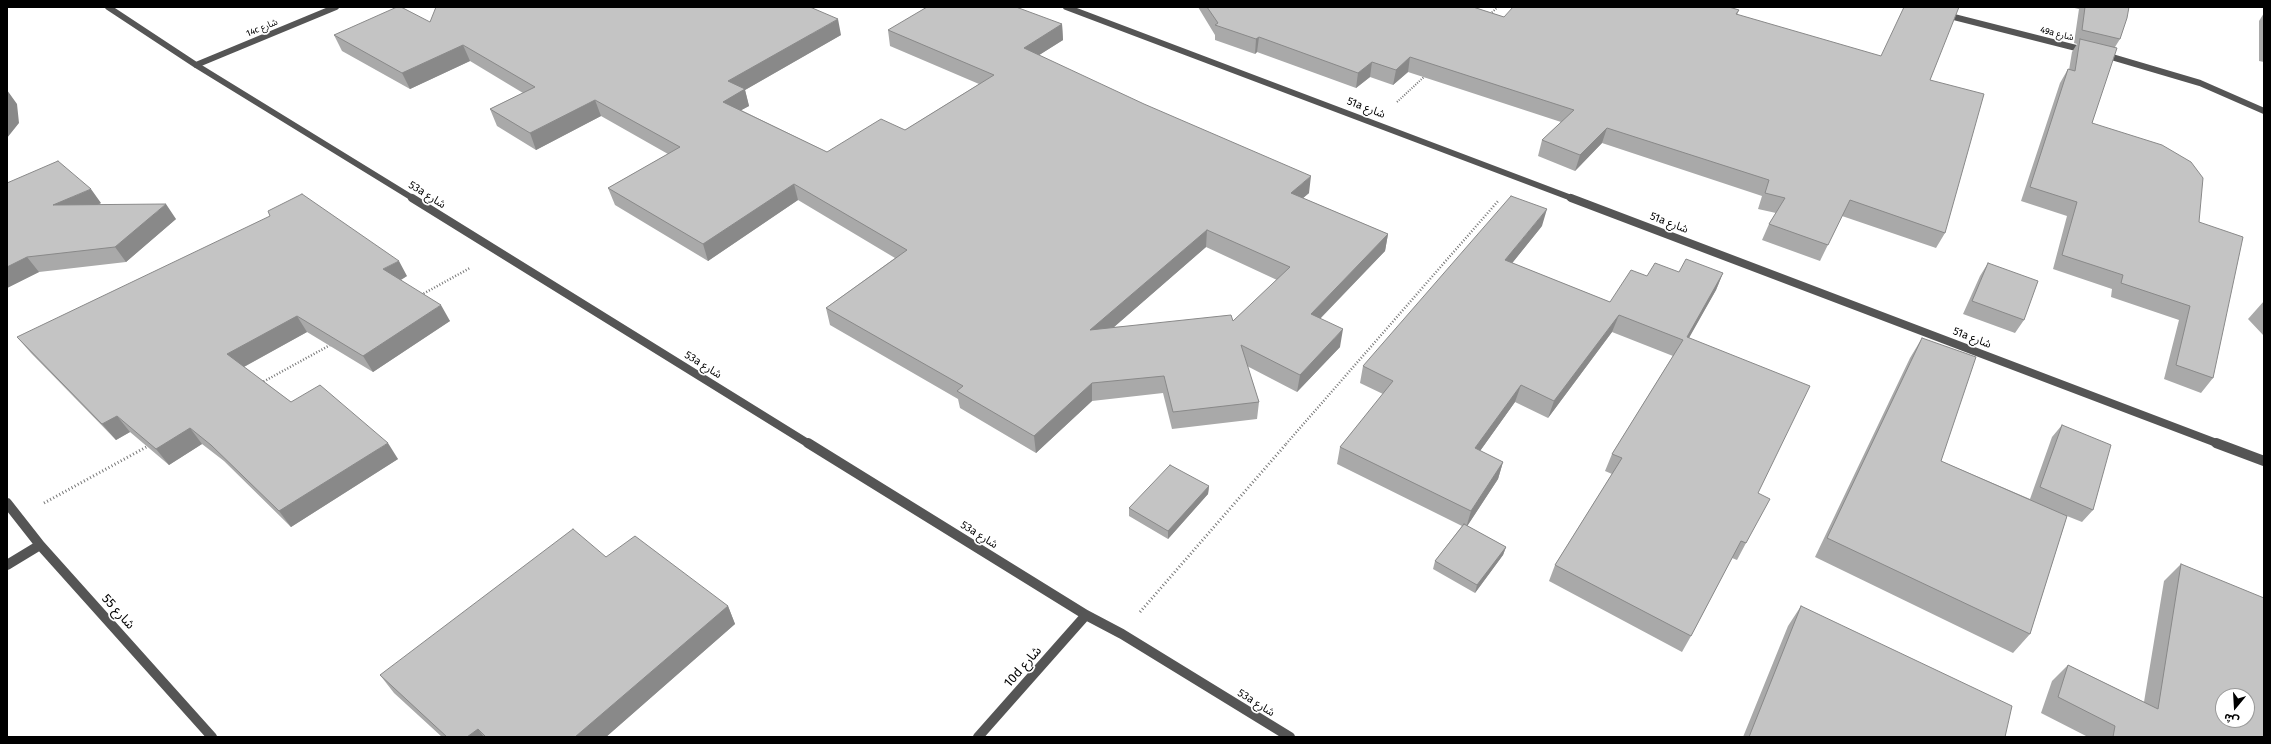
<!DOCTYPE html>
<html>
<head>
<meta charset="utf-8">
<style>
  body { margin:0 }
  #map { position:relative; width:2271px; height:744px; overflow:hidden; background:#fff; font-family:"Fira Sans","Noto Sans Arabic",sans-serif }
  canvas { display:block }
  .frame { position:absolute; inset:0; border:8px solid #000; pointer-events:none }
  .north { position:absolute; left:2215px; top:688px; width:40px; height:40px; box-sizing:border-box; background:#fff; border:1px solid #999; border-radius:50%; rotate:198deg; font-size:11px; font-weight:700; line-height:16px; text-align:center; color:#000 }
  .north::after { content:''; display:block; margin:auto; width:14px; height:18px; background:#000; clip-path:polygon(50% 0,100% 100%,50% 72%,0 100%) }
</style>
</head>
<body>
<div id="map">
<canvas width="2271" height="744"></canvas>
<div class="frame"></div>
<div class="north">ش</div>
</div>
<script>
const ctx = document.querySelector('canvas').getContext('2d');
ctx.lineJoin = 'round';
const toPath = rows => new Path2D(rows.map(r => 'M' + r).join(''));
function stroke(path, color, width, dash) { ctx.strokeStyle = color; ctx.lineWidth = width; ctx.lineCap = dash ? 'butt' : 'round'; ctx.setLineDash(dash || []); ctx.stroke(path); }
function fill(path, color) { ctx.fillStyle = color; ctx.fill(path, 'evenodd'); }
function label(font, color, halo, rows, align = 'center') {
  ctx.font = font + ' "Fira Sans","Noto Sans Arabic",sans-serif'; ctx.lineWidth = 3.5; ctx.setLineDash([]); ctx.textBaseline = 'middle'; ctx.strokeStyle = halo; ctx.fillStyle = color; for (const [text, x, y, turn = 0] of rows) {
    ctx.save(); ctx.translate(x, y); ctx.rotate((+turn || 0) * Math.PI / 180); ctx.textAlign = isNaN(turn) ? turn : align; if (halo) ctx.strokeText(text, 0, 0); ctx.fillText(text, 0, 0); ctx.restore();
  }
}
stroke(toPath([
  [1490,14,1498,7],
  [1397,102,1426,75]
]), '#777', 2, [1, 1.5]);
stroke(toPath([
  [421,295,470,268],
  [261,383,332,344],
  [1286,444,1499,200]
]), '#777', 2.5, [1, 2]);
stroke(toPath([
  [44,503,150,445],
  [1140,612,1287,443]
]), '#777', 3, [1, 2.5]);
stroke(toPath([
  [108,7,196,65,414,199],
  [1066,7,1574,199],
  [1946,15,2084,50],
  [2105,55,2200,83,2264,111],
  [196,65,336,7]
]), '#555', 6);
stroke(toPath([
  [412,198,809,444],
  [1571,198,2219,444]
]), '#555', 8);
stroke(toPath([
  [808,443,1086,615,1122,634,1290,737],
  [2216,443,2264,461],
  [7,503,40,545,212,737],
  [7,565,40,545],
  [978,737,1086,615]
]), '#555', 10);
fill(toPath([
  [1198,7,1473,7,1504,17,1739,10,1737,15,1930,80,1945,233,1936,248,1842,216,1820,261,1762,240,1769,224,1776,213,1758,209,1762,196,1602,143,1575,171,1538,156,1542,140,1561,122,1408,72,1393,85,1370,77,1356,88,1257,52,1255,54,1215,40,1215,35],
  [2070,7,2129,7,2120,39,2115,47,2092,123,2199,222,2213,378,2201,393,2164,379,2179,320,2111,297,2112,289,2053,269,2067,216,2021,201,2060,83,2068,69,2069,70,2072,52,2077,44,2074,43,2079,9],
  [2264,13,2264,62,2259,61,2259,21],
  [430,22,841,35,745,90,749,106,741,110,827,152,905,130,979,84,890,46,888,30,1062,24,1063,40,1039,55,1309,193,1303,198,1388,234,1385,251,1320,319,1340,347,1297,392,1247,366,1259,402,1257,419,1172,429,1163,393,1092,401,1036,453,960,408,958,399,830,325,826,308,895,258,798,200,708,261,615,205,608,188,668,154,601,116,536,150,497,126,490,109,523,93,470,61,410,89,342,51,334,35],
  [1206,247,1277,280,1233,321,1114,327],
  [7,183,101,203,98,205,176,219,126,262,39,272,7,288],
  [1542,226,1512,263,1610,302,1647,276,1679,272,1723,273,1716,290,1689,337,1758,493,1746,543,1737,560,1732,558,1691,636,1682,652,1549,581,1555,565,1612,474,1605,471,1612,454,1673,356,1612,332,1548,418,1515,402,1480,451,1503,462,1498,479,1467,526,1506,547,1503,555,1475,593,1433,569,1435,561,1462,526,1337,464,1340,447,1383,394,1360,383,1363,366],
  [1988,263,2024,320,2015,333,1963,314,1980,276],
  [407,276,401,280,450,321,373,372,307,332,244,367,291,402,398,459,291,527,224,461,202,444,169,465,130,432,116,440,31,353,17,337],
  [2264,301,2264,336,2248,319],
  [1922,338,1941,461,2030,499,2052,437,2062,425,2093,510,2082,522,2067,516,2030,634,2013,653,1815,557,1910,358],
  [1209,486,1208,494,1168,539,1129,516,1129,508],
  [606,557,728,606,735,624,606,737,442,737,394,693,380,675],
  [2181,564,2264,737,2088,737,2041,713,2052,681,2068,665,2144,702,2164,581],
  [1801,606,2005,737,1743,737,1788,626]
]), '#a9a9a9');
fill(toPath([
  [838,19,841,35,745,90,749,106,727,118,723,102,728,81],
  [1062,24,1063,40,1025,64,1024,48],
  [1259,37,1257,52,1255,54,1256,39],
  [463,45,470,61,410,89,402,73],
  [1410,57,1408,72,1393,85,1396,70],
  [1372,62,1370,77,1356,88,1358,73],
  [7,90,17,104,19,123,7,138],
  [595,100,601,116,536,150,530,133],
  [1607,128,1602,143,1575,171,1580,155],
  [1311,176,1309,193,1289,210,1291,193],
  [794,184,798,200,708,261,703,244],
  [91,189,101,203,64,220,53,205],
  [166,204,176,219,126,262,115,247],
  [1547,209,1542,226,1501,277,1505,260],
  [1207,230,1206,247,1091,347,1090,330],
  [1388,234,1385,251,1308,331,1311,314],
  [27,257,39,272,7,288,7,267],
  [399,261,407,276,392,285,383,269],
  [1723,273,1716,290,1680,354,1687,337],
  [441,305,450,321,373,372,363,356],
  [1619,315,1612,332,1548,418,1554,401],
  [297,316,307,332,238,370,227,354],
  [1343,329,1340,347,1297,392,1300,375],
  [1092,383,1092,401,1036,453,1034,436],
  [1521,385,1515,402,1470,465,1475,448],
  [117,416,130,432,116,440,102,424],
  [190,428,202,444,169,465,156,449],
  [388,443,398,459,291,527,279,511],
  [1503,462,1498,479,1466,528,1471,511],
  [1209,486,1208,494,1168,539,1168,531],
  [1506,547,1503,555,1475,593,1477,585],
  [728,606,735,624,606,737,575,737],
  [478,729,484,737,467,737]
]), '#898989');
const building = toPath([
  [397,7,401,7,430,22,436,7,810,7,838,19,728,81,745,89,723,102,827,152,881,119,905,130,994,75,888,30,927,7,1016,7,1062,24,1024,48,1144,104,1311,176,1291,193,1388,234,1311,314,1343,329,1300,375,1241,345,1259,402,1173,412,1164,376,1092,383,1034,436,957,391,963,386,826,308,907,250,794,184,703,244,608,188,680,147,595,100,530,133,490,109,535,87,463,45,402,73,334,35,397,7],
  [1207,230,1290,267,1233,321,1231,315,1090,330,1207,230],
  [1207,7,1473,7,1504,17,1513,7,1729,7,1739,10,1736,14,1881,56,1904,7,1959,7,1930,80,1984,94,1945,233,1850,200,1828,245,1769,224,1785,198,1765,193,1769,180,1607,128,1580,155,1542,140,1574,110,1410,57,1396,70,1372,62,1358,73,1259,37,1256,39,1215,25,1218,23,1207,7],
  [2085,7,2129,7,2127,18,2120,39,2082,30,2085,7],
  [2080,39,2117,48,2092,123,2162,145,2191,162,2203,178,2199,222,2243,237,2213,378,2176,365,2190,306,2121,283,2123,275,2062,255,2077,202,2030,187,2068,69,2075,71,2080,39],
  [7,96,8,109,7,110,7,96],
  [58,161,91,189,53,205,166,204,115,247,27,257,7,267,7,183,58,161],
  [302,194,399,261,383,269,441,305,363,356,297,316,227,354,291,402,320,385,388,443,279,511,211,445,190,428,156,449,117,416,102,424,17,337,270,216,268,211,302,194],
  [1511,196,1547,209,1505,260,1610,302,1631,270,1647,276,1655,263,1679,272,1686,259,1723,273,1687,337,1810,386,1758,493,1770,499,1746,543,1741,541,1691,636,1555,565,1622,458,1612,454,1683,340,1619,315,1554,401,1521,385,1475,448,1503,462,1471,511,1340,447,1393,381,1363,366,1511,196],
  [1988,263,2038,281,2024,320,1972,301,1988,263],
  [1922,338,1976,357,1941,461,2067,516,2030,634,1827,538,1922,338],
  [2062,425,2111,445,2093,510,2040,487,2062,425],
  [1170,465,1209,486,1168,531,1129,508,1170,465],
  [1464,524,1506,547,1477,585,1435,561,1464,524],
  [573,529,606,557,635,536,728,606,575,737,486,737,478,729,467,737,447,737,380,675,573,529],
  [2181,564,2264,598,2264,737,2113,737,2115,726,2058,697,2068,665,2158,709,2181,564],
  [2223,696,2247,696,2247,720,2223,720,2223,696],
  [1801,606,2012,706,2005,737,1749,737,1801,606]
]);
fill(building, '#c4c4c4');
stroke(building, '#898989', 1);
label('9px', '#000', '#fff', [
  ["14c شارع",262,28,-23],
  ["49a شارع",2057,34,14]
]);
label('11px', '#000', '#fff', [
  ["51a شارع",1366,108,21],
  ["53a شارع",427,195,32],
  ["51a شارع",1669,223,21],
  ["51a شارع",1972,338,21],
  ["53a شارع",703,365,32],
  ["53a شارع",979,535,32],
  ["53a شارع",1256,703,32]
]);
label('13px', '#000', '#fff', [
  ["شارع 55",118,612,48],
  ["10d شارع",1023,667,-49]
]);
</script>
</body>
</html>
